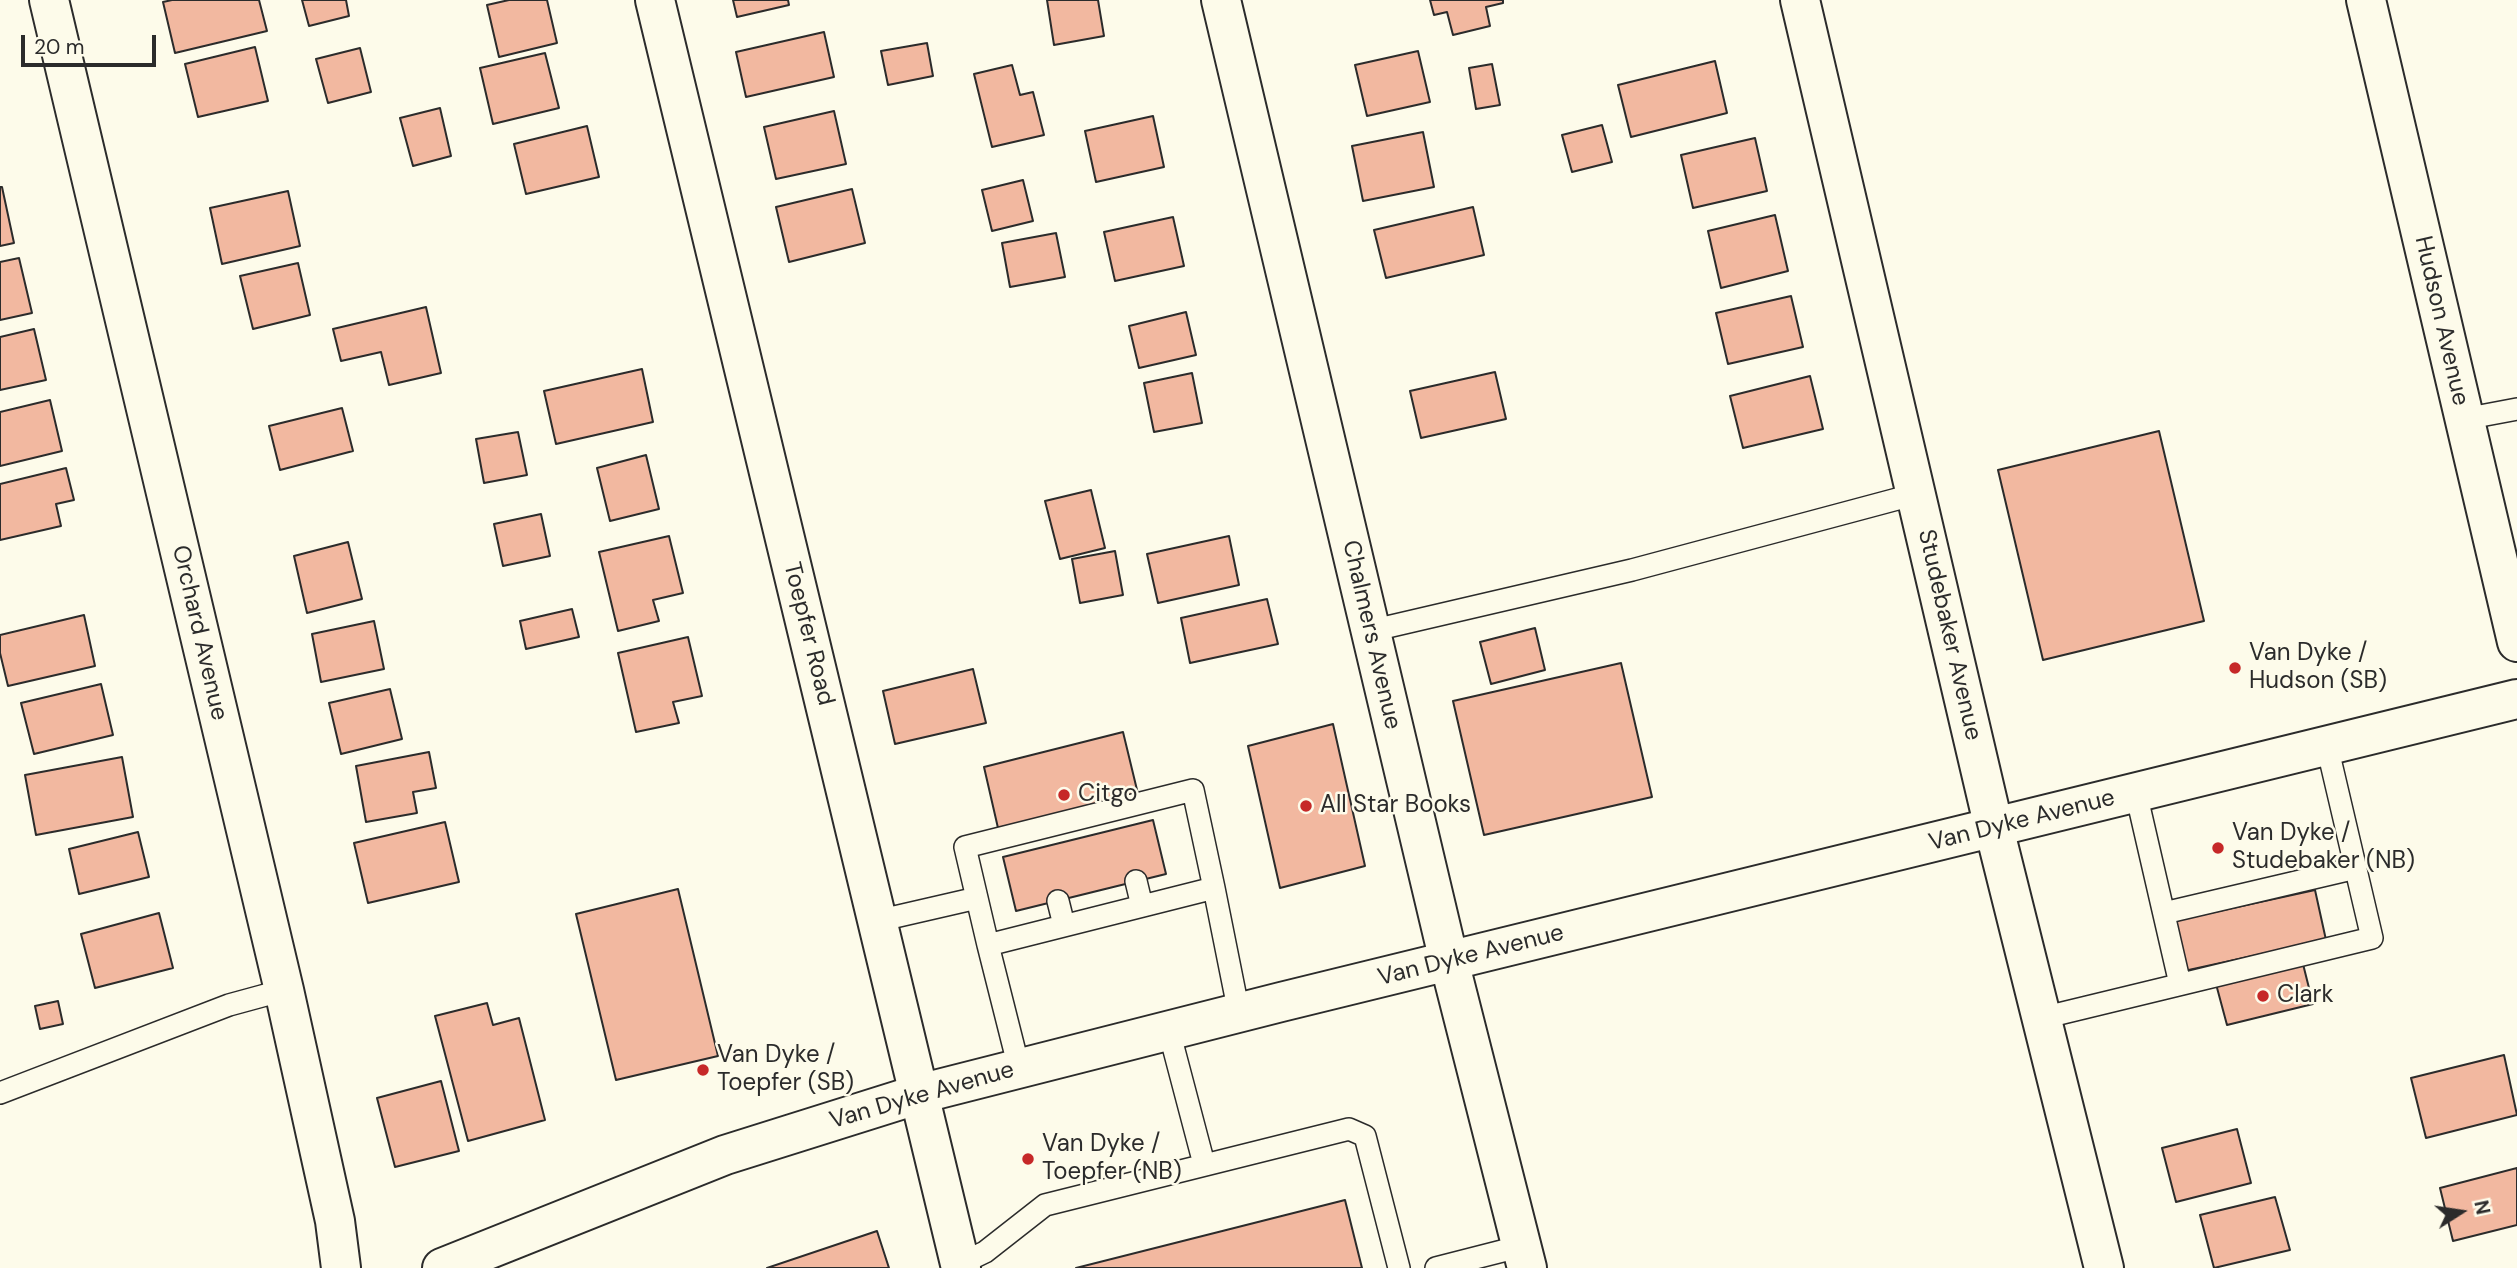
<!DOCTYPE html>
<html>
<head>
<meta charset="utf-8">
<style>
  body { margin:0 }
  #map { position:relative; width:2517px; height:1268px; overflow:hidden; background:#fdfbea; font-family:"DM Sans",sans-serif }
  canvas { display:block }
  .north { position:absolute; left:2426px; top:1177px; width:70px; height:70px; -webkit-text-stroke:5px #fdfbea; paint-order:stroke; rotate:78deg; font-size:19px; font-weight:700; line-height:28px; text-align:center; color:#2b2b2b }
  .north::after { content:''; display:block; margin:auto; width:24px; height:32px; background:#2b2b2b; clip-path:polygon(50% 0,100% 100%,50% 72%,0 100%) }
  .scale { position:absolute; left:21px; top:35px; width:135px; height:32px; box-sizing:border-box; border:4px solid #2b2b2b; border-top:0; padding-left:9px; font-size:21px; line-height:24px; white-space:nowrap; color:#2b2b2b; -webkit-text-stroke:5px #fdfbea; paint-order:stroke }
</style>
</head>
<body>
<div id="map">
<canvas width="2517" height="1268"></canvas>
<div class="north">N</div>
<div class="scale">20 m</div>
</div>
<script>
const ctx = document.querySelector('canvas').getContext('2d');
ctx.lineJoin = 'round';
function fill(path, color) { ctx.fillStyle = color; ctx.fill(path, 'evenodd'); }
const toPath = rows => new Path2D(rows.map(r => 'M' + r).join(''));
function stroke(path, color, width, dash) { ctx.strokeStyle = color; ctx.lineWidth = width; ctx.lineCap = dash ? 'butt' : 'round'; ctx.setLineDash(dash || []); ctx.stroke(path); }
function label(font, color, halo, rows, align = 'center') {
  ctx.font = font + ' "DM Sans",sans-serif'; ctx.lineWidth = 5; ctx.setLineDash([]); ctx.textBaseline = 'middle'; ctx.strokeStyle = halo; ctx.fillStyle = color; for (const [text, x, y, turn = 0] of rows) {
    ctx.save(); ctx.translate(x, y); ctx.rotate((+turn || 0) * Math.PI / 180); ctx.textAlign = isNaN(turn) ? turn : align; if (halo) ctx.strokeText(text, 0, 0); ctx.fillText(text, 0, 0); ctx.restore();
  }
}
const building = toPath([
  [172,0,259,0,267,31,175,53,163,2,172,0],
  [302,0,346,0,349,16,309,26,302,0],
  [509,0,547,0,557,43,499,57,487,5,509,0],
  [733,0,788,0,789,5,737,17,733,0],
  [1047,0,1098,0,1104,36,1054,45,1047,0],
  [1430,0,1503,0,1503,3,1486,7,1490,26,1453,35,1447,12,1434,15,1430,0],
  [824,32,834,77,746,97,736,52,824,32],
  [927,43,933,76,888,85,881,51,927,43],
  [255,47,268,101,198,117,185,64,255,47],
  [360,48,371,92,328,103,316,59,360,48],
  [1418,51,1430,102,1367,116,1355,65,1418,51],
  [545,53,559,108,493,124,480,68,545,53],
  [1715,61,1727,113,1631,137,1618,85,1715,61],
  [1492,64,1500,105,1476,109,1469,68,1492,64],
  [1012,65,1020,95,1033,92,1044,135,992,147,974,74,1012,65],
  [440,108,451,156,413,166,400,118,440,108],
  [834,111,846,164,776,179,764,127,834,111],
  [1153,116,1164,167,1096,182,1085,131,1153,116],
  [1602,125,1612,162,1572,172,1562,135,1602,125],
  [587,126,599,177,526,194,514,144,587,126],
  [1423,132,1434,187,1363,201,1352,146,1423,132],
  [1755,138,1767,191,1693,208,1681,155,1755,138],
  [1023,180,1033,221,992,231,982,190,1023,180],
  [0,187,2,187,14,243,0,246,0,187],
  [852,189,865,243,789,262,776,207,852,189],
  [288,191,300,246,222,264,210,208,288,191],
  [1473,207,1484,255,1386,278,1374,230,1473,207],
  [1775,215,1788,271,1721,288,1708,231,1775,215],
  [1173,217,1184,266,1115,281,1104,232,1173,217],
  [1056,233,1065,277,1010,287,1002,243,1056,233],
  [19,258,32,313,0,320,0,262,19,258],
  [298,263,310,315,253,329,240,276,298,263],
  [1791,296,1803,347,1728,364,1716,313,1791,296],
  [426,307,441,373,389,385,381,352,341,361,333,329,426,307],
  [1186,312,1196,355,1139,368,1129,326,1186,312],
  [34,329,46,380,0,390,0,337,34,329],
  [642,369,653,422,556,444,544,391,642,369],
  [1495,372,1506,419,1421,438,1410,391,1495,372],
  [1192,373,1202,423,1154,432,1144,383,1192,373],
  [1810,376,1823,429,1743,448,1730,396,1810,376],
  [50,400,62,451,0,466,0,412,50,400],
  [342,408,353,451,280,470,269,426,342,408],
  [2159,431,2204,621,2043,660,1998,470,2159,431],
  [518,432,527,475,484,483,476,439,518,432],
  [646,455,659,509,610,521,597,468,646,455],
  [66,468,74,500,56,504,61,526,0,540,0,484,66,468],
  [1091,490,1105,548,1060,559,1045,501,1091,490],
  [541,514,550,556,503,566,494,524,541,514],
  [669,536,683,593,653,600,659,621,618,631,599,552,669,536],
  [1229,536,1239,585,1158,603,1147,554,1229,536],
  [348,542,362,599,307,613,294,556,348,542],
  [1115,551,1123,595,1080,603,1072,559,1115,551],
  [1267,599,1278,644,1190,663,1181,618,1267,599],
  [572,609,579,637,526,649,520,621,572,609],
  [84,615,95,666,8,686,0,653,0,635,84,615],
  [374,621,384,669,321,682,312,634,374,621],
  [1535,628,1545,670,1491,684,1480,642,1535,628],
  [688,637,702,696,673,702,679,723,636,732,618,653,688,637],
  [1621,663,1652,797,1484,835,1453,701,1621,663],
  [973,669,986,723,895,744,883,691,973,669],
  [101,684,113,735,34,754,21,703,101,684],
  [390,689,402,739,341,754,329,703,390,689],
  [1333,724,1365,866,1280,888,1248,746,1333,724],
  [1123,732,1138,794,998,828,984,767,1123,732],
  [429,752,436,788,413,792,417,813,366,822,356,766,429,752],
  [122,757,133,817,36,835,25,775,122,757],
  [1153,820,1166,874,1016,911,1003,857,1153,820],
  [445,822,459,882,368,903,354,843,445,822],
  [138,832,149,877,79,894,69,849,138,832],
  [678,889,718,1056,616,1080,576,914,678,889],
  [2315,890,2326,940,2184,971,2173,921,2315,890],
  [159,913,173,968,95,988,81,934,159,913],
  [2303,964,2313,1004,2227,1025,2216,984,2303,964],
  [58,1001,63,1024,40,1029,35,1006,58,1001],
  [487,1003,493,1025,519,1018,545,1120,468,1141,435,1016,487,1003],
  [2504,1055,2517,1115,2426,1138,2411,1078,2504,1055],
  [441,1081,459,1151,395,1167,377,1098,441,1081],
  [2237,1129,2251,1183,2176,1202,2162,1148,2237,1129],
  [2517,1168,2517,1225,2453,1241,2440,1188,2517,1168],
  [2275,1197,2290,1250,2214,1268,2200,1215,2275,1197],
  [1345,1200,1362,1268,1076,1268,1345,1200],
  [877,1231,889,1268,767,1268,877,1231]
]);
fill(building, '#f2b8a0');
stroke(building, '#2b2b2b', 2);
const lane = toPath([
  [2464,419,2517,409],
  [1370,631,1632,570,1916,494],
  [2136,793,2180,984],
  [1136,881,1142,906],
  [1214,888,988,945,965,847,1193,790,1214,888,1239,1013],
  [1058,901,1064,925],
  [2164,913,2356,868],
  [877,921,977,898],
  [988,945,1019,1068],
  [2042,1018,2372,938,2327,746],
  [1169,1031,1204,1164],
  [0,1093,229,1005,284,990],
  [960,1264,985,1252,1045,1205,1349,1129,1365,1136,1399,1268],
  [1436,1268,1522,1246]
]);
const street = toPath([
  [49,0,284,990,335,1221,341,1268],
  [655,0,919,1094],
  [1221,0,1449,961,1527,1268],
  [1800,0,1994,828,2104,1268],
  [2366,0,2517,642]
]);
const secondary = toPath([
  [919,1094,961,1268]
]);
const primary = toPath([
  [442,1268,725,1155,919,1094,1281,1002,2517,699]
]);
stroke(lane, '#2b2b2b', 24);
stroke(street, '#2b2b2b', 42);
stroke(secondary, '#2b2b2b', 42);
stroke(primary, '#2b2b2b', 42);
stroke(lane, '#fdfbea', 21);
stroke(street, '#fdfbea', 38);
stroke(secondary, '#fdfbea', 38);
stroke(primary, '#fdfbea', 38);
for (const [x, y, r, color] of [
  [2235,668,7,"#c62828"],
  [1064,795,7,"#c62828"],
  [1306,806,7,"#c62828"],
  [2218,848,7,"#c62828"],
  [2263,996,7,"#c62828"],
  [703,1070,7,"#c62828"],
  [1028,1159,7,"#c62828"]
]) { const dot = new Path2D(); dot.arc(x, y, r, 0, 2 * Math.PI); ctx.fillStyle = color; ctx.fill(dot); stroke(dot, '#fdfbea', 2.5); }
label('24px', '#2b2b2b', '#fdfbea', [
  ["Hudson Avenue",2441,321,77],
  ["Orchard Avenue",199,633,77],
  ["Toepfer Road",808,634,76],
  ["Chalmers Avenue",1371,635,77],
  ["Studebaker Avenue",1949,635,77],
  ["Van Dyke Avenue",2022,821,-14],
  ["Van Dyke Avenue",1471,956,-14],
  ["Van Dyke Avenue",922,1096,-16]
]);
label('24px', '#2b2b2b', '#fdfbea', [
  ["Van Dyke /",2249,654],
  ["Hudson (SB)",2249,682],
  ["Citgo",1078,795],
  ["All Star Books",1320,806],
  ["Van Dyke /",2232,834],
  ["Studebaker (NB)",2232,862],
  ["Clark",2277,996],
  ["Van Dyke /",717,1056],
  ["Toepfer (SB)",717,1084],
  ["Van Dyke /",1042,1145],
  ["Toepfer (NB)",1042,1173]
], 'left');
</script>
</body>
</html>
